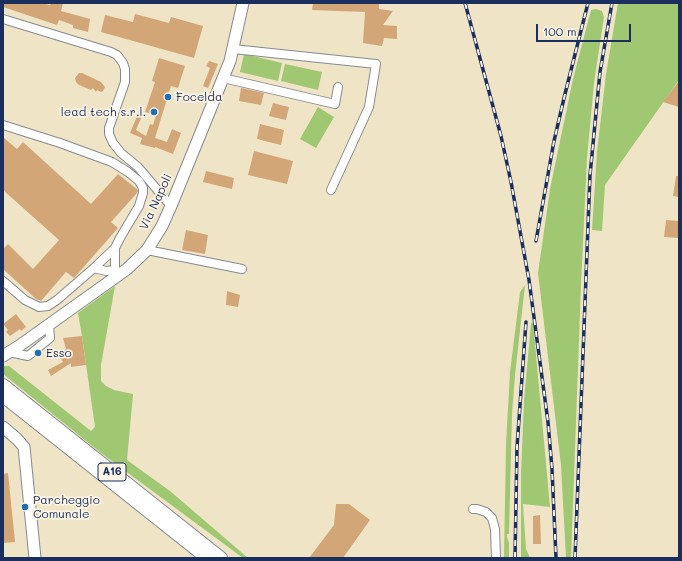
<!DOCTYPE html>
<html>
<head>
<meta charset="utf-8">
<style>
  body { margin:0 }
  #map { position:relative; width:682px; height:561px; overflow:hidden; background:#efe5c6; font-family:Mali,sans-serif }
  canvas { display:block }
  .frame { position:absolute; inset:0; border:4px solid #1b2f5e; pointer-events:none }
  .scale { position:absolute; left:536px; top:24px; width:95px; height:18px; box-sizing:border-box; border:2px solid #1b2f5e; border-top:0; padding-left:5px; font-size:12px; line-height:14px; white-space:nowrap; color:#1b2f5e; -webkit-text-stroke:3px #fcf5e5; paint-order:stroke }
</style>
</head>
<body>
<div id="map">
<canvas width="682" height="561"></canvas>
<div class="frame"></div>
<div class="scale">100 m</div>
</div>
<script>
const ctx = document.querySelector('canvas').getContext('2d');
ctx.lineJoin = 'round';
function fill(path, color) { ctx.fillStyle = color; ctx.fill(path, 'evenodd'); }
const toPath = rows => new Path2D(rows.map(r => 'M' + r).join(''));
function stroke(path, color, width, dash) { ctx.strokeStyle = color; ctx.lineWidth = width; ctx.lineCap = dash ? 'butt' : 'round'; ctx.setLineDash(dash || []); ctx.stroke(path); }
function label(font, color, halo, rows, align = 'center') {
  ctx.font = font + ' Mali,sans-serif'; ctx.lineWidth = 3.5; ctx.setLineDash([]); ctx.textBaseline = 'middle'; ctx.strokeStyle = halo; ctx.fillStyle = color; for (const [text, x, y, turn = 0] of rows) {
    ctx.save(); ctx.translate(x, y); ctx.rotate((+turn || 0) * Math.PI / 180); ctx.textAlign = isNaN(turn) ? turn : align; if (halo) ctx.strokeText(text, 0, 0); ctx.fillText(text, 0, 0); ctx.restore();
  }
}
fill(toPath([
  [618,3,679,3,679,80,605,185,602,231,592,230,597,152,606,74],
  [596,9,602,11,604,17,594,83,587,158,581,285,571,558,566,558,561,465,538,273,550,189,573,79,591,10],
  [244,54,282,63,278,81,240,72],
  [285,64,322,72,318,90,281,81],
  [318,107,334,117,316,148,300,139],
  [525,285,515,375,512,414,509,534,507,534,507,537,509,543,509,558,504,558,506,444,510,372,520,292],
  [115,286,101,365,101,381,106,386,114,390,133,394,127,460,170,491,248,558,243,558,101,453,3,374,3,366,9,366,91,431,95,427,82,336,78,313],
  [533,322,550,507,523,504,526,549,530,558,521,558,521,474,524,401,531,323]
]), '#a0c772');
fill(toPath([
  [3,3,42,3,50,5,51,3,63,3,61,11,90,19,88,32,73,28,73,25,59,20,57,25,3,7],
  [313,3,379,3,379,9,393,11,383,25,397,26,397,39,384,38,382,46,363,43,365,12,312,10],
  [135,14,169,23,171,17,203,26,194,58,101,32,105,15,133,22],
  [159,58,185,66,178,88,171,86,155,138,167,142,172,129,181,133,173,154,155,147,155,148,140,144,142,138,130,133,138,114,142,116,136,130,146,136,150,124,153,125,156,115,145,112,155,82,152,81],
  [209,61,218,64,208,88,203,86,210,68,206,66],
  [79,73,82,73,101,82,105,87,103,91,101,92,97,90,96,92,93,88,91,90,79,85,76,82,75,78],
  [679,81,679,107,663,102],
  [241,88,264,93,261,105,239,101],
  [273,103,289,107,286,120,269,116],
  [260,124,284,130,281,145,257,139],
  [3,137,17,149,23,142,91,204,118,174,138,190,137,193,111,222,118,228,74,278,66,272,41,301,36,299,3,269,3,249,8,244,33,269,59,240,3,190],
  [254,151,293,161,287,184,248,175],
  [206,171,234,178,232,189,203,182],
  [676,176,679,176,679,197,673,196],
  [666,220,679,221,679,238,664,237],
  [186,230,208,235,205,254,182,250],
  [227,291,240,295,238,307,226,305],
  [16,314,26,327,21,331,20,329,10,336,6,332,8,330,3,324],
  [82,336,86,365,71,367,71,363,51,376,48,370,63,362,58,354,66,349,63,338],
  [8,473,15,542,3,543,3,474],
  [336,504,349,504,370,520,343,558,309,558,334,525],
  [540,515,541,544,533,544,533,516]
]), '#d3a678');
const minor = toPath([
  [3,19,111,52,117,55,123,63,125,69,125,82,109,128,109,134,113,143,121,153,138,167,171,206],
  [233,49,376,64,369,107,331,190],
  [223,78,335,104,338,87],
  [3,125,60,143,112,162,128,172,139,181,143,188,143,193,139,206,120,238,115,248,115,270,119,275],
  [147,250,242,269],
  [94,268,115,248],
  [3,281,25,300,39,307,48,306,57,300,94,268,106,271,115,270],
  [9,352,28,356,50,338,49,325],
  [473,509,477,509,486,512,492,518,495,529,496,558]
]);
const major = toPath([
  [3,356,19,346,127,269,147,250,162,226,171,206,230,61,243,3],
  [3,427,17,439,24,447,35,558]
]);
const highway = toPath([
  [3,385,221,558],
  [3,396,207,558]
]);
stroke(minor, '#858a92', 10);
stroke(major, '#858a92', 13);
stroke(highway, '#858a92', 14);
stroke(minor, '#fff', 8);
stroke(major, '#fff', 11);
stroke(highway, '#fff', 12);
const rail = toPath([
  [465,3,501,136,511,182,529,280,548,422,552,469,556,558],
  [536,241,554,141,565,94,588,3],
  [515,558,517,447,526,322],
  [575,558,590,175,600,72,612,3]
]);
stroke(rail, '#1b2f5e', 3.5);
stroke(rail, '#fcf5e5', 2, [6]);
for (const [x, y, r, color] of [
  [168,97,4,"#1f6fb2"],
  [154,112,4,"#1f6fb2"],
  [38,353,4,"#1f6fb2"],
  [25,507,4,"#1f6fb2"]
]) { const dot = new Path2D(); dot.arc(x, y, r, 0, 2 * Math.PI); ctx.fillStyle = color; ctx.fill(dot); stroke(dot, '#fcf5e5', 1.5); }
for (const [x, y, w] of [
  [112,472,28]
]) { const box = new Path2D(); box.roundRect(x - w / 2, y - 9, w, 18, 3); ctx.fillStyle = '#fcf5e5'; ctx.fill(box); stroke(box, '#1b2f5e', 1); }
label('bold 11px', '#1b2f5e', null, [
  ["A16",112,472]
]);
label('12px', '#1b2f5e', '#fcf5e5', [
  ["Focelda",176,97],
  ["lead tech s.r.l.",146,112,"right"],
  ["Esso",46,353],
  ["Parcheggio",33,500],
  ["Comunale",33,514]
], 'left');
label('12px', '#1b2f5e', '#fcf5e5', [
  ["Via Napoli",156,202,-65]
]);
</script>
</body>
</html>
